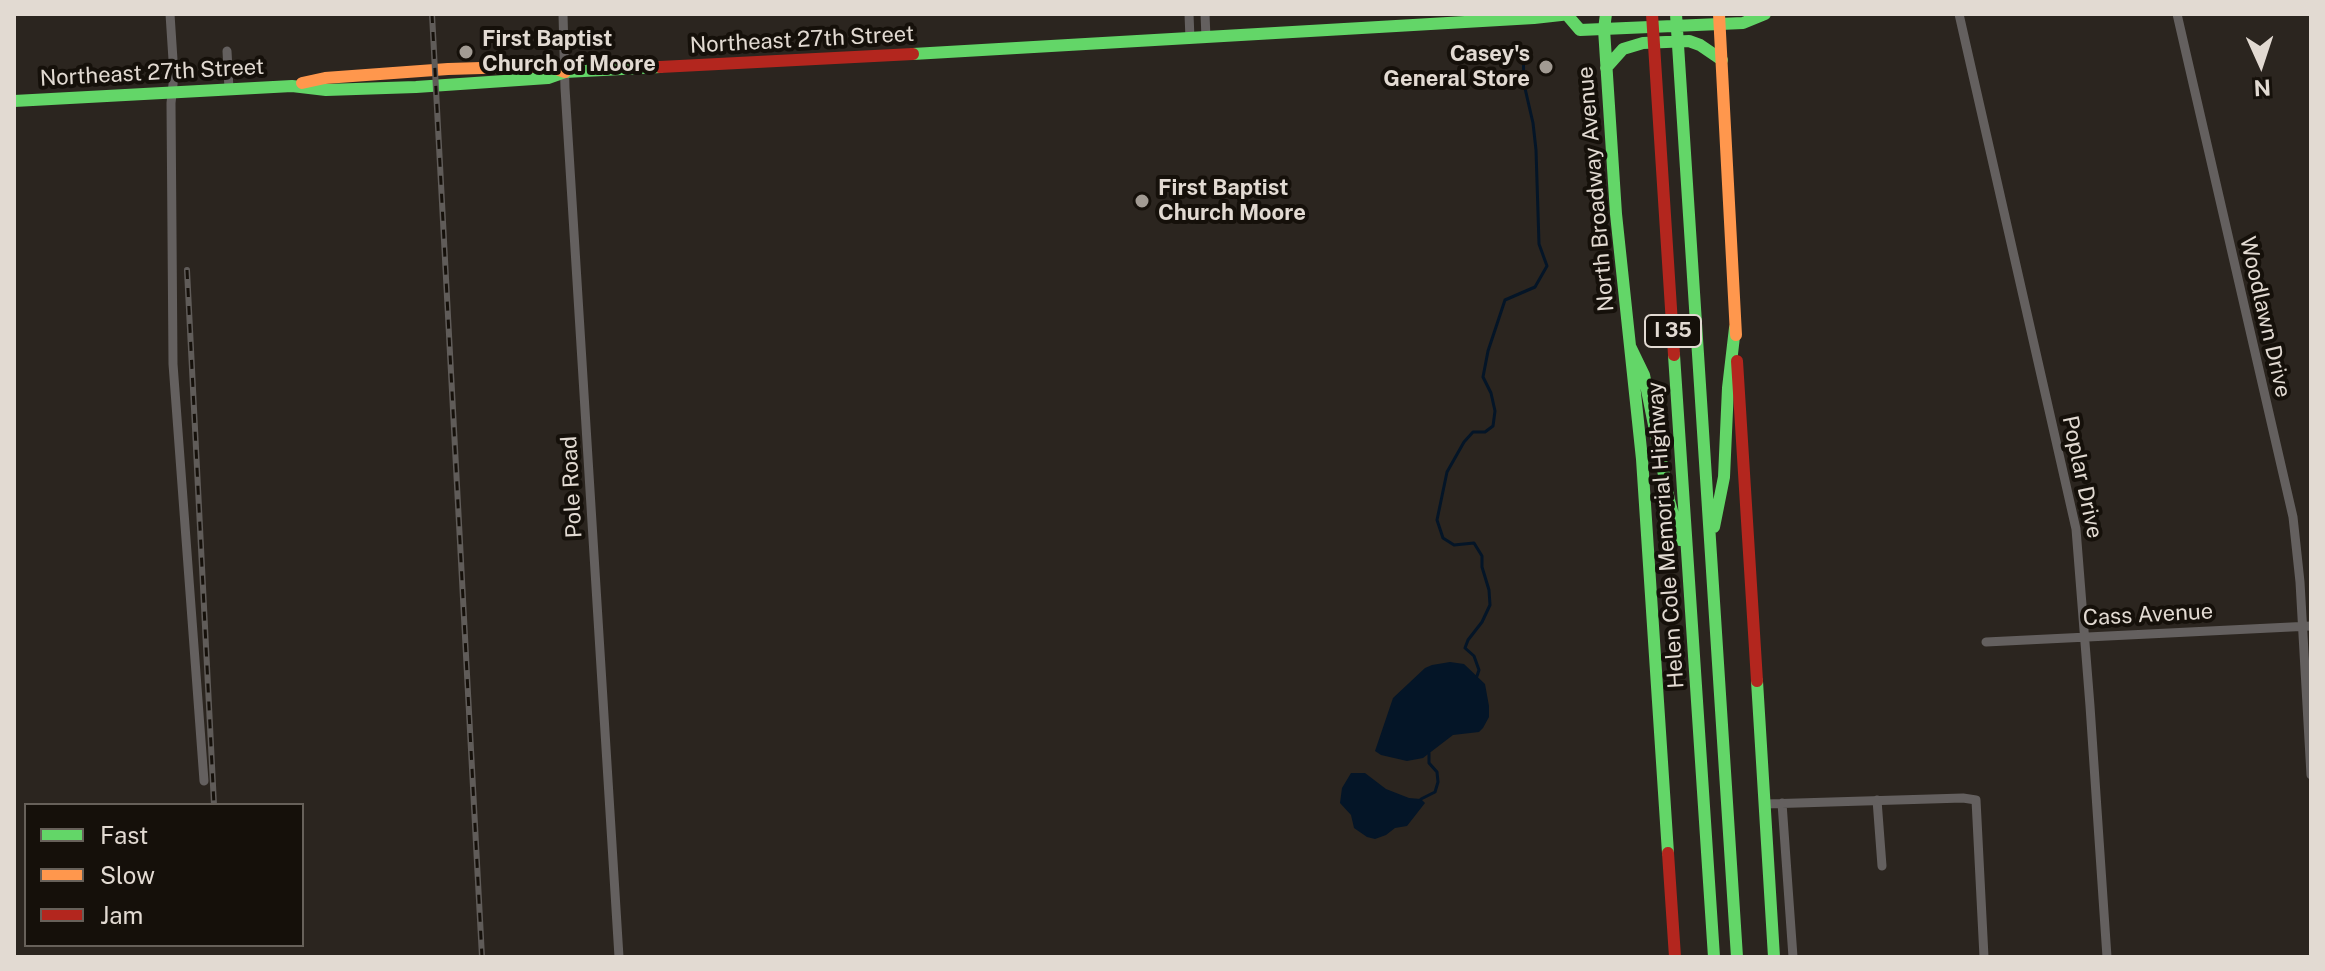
<!DOCTYPE html>
<html>
<head>
<meta charset="utf-8">
<style>
  body { margin:0 }
  #map { position:relative; width:2325px; height:971px; overflow:hidden; background:#2b251f; font-family:"Public Sans",sans-serif }
  canvas { display:block }
  .frame { position:absolute; inset:0; border:16px solid #e2dad2; pointer-events:none }
  .legend { position:absolute; left:24px; top:803px; width:280px; height:144px; box-sizing:border-box; background:#15100a; border:2px solid #67615a; margin:0; padding:10px 14px; list-style:none; font-size:24px; color:#e2dad2 }
  .legend li { display:flex; align-items:center; gap:16px; height:40px }
  .legend b { width:40px; border:2px solid #67615a }
  .north { position:absolute; left:2221px; top:24px; width:80px; height:80px; -webkit-text-stroke:6px #15100a; paint-order:stroke; rotate:177deg; font-size:22px; font-weight:700; line-height:32px; text-align:center; color:#e2dad2 }
  .north::after { content:''; display:block; margin:auto; width:28px; height:36px; background:#e2dad2; clip-path:polygon(50% 0,100% 100%,50% 72%,0 100%) }
</style>
</head>
<body>
<div id="map">
<canvas width="2325" height="971"></canvas>
<div class="frame"></div>
<ul class="legend">
<li><b style="height:10px;background:#63d668"></b>Fast</li>
<li><b style="height:10px;background:#ff974d"></b>Slow</li>
<li><b style="height:10px;background:#b3261e"></b>Jam</li>
</ul>
<div class="north">N</div>
</div>
<script>
const ctx = document.querySelector('canvas').getContext('2d');
ctx.lineJoin = 'round';
function fill(path, color) { ctx.fillStyle = color; ctx.fill(path, 'evenodd'); }
const toPath = rows => new Path2D(rows.map(r => 'M' + r).join(''));
function stroke(path, color, width, dash) { ctx.strokeStyle = color; ctx.lineWidth = width; ctx.lineCap = dash ? 'butt' : 'round'; ctx.setLineDash(dash || []); ctx.stroke(path); }
function label(font, color, halo, rows, align = 'center') {
  ctx.font = font + ' "Public Sans",sans-serif'; ctx.lineWidth = 8; ctx.setLineDash([]); ctx.textBaseline = 'middle'; ctx.strokeStyle = halo; ctx.fillStyle = color; for (const [text, x, y, turn = 0] of rows) {
    ctx.save(); ctx.translate(x, y); ctx.rotate((+turn || 0) * Math.PI / 180); ctx.textAlign = isNaN(turn) ? turn : align; if (halo) ctx.strokeText(text, 0, 0); ctx.fillText(text, 0, 0); ctx.restore();
  }
}
fill(toPath([
  [1450,662,1464,664,1485,684,1489,706,1489,717,1483,728,1479,732,1453,735,1423,758,1407,761,1381,755,1375,751,1393,698,1425,668,1432,665],
  [1351,773,1365,773,1386,789,1409,798,1421,799,1425,803,1407,826,1395,828,1386,835,1375,839,1367,837,1354,828,1351,815,1340,803,1342,788]
]), '#041527');
stroke(toPath([
  [1477,676,1479,670,1474,656,1465,648,1468,640,1482,622,1490,605,1489,590,1482,567,1482,556,1474,543,1454,545,1443,538,1437,520,1447,472,1464,442,1473,432,1485,432,1493,426,1495,411,1491,393,1483,377,1488,351,1505,300,1535,287,1547,266,1539,244,1536,150,1533,123,1524,84,1523,48],
  [1421,799,1435,792,1438,782,1437,772,1429,763,1429,753]
]), '#041527', 3);
stroke(toPath([
  [170,14,174,75,171,103,173,364,204,781],
  [563,14,565,88,619,957],
  [1189,14,1190,39],
  [1205,14,1206,38],
  [1959,14,2076,529,2090,706,2107,957],
  [2177,14,2293,517,2300,582,2311,775],
  [227,51,229,89],
  [1986,642,2311,626],
  [1877,800,1882,866],
  [1782,803,1793,957],
  [1765,804,1963,798,1976,800,1984,957]
]), '#64605f', 9);
stroke(toPath([
  [1606,14,1604,29,1616,214,1642,459,1668,853],
  [1676,14,1737,957],
  [1568,16,1580,30,1743,23,1765,14],
  [913,54,1534,18,1570,14],
  [1606,68,1623,49,1643,43,1689,41,1700,45,1722,60],
  [14,101,292,86,326,90,416,87,548,78,565,72,660,67],
  [1630,346,1644,375,1669,500,1680,540],
  [1674,355,1714,957],
  [1714,527,1724,477,1728,388,1735,328],
  [1757,681,1774,957]
]), '#63d668', 12);
stroke(toPath([
  [1719,14,1736,335],
  [302,83,325,78,448,69,548,66,565,72]
]), '#ff974d', 12);
stroke(toPath([
  [1652,14,1674,355],
  [660,67,913,54],
  [1737,361,1757,681],
  [1668,853,1675,957]
]), '#b3261e', 12);
const rail = toPath([
  [432,14,482,957],
  [187,270,214,805]
]);
stroke(rail, '#605c59', 6);
stroke(rail, '#15100a', 3, [9]);
for (const [x, y, r, color] of [
  [466,52,8,"#a29b93"],
  [1546,67,8,"#a29b93"],
  [1142,201,8,"#a29b93"]
]) { const dot = new Path2D(); dot.arc(x, y, r, 0, 2 * Math.PI); ctx.fillStyle = color; ctx.fill(dot); stroke(dot, '#15100a', 3); }
for (const [x, y, w] of [
  [1673,331,56]
]) { const box = new Path2D(); box.roundRect(x - w / 2, y - 16, w, 32, 6); ctx.fillStyle = '#15100a'; ctx.fill(box); stroke(box, '#e2dad2', 2); }
label('bold 20px', '#e2dad2', null, [
  ["I 35",1673,331]
]);
label('bold 22px', '#e2dad2', '#15100a', [
  ["First Baptist",482,39],
  ["Church of Moore",482,64],
  ["Casey's",1530,54,"right"],
  ["General Store",1530,79,"right"],
  ["First Baptist",1158,188],
  ["Church Moore",1158,213]
], 'left');
label('22px', '#e2dad2', '#15100a', [
  ["Northeast 27th Street",802,40,-3],
  ["Northeast 27th Street",152,73,-3],
  ["North Broadway Avenue",1596,189,-95],
  ["Woodlawn Drive",2265,317,77],
  ["Poplar Drive",2082,477,78],
  ["Pole Road",572,487,-93],
  ["Helen Cole Memorial Highway",1666,535,-94],
  ["Cass Avenue",2148,615,-3]
]);
</script>
</body>
</html>
